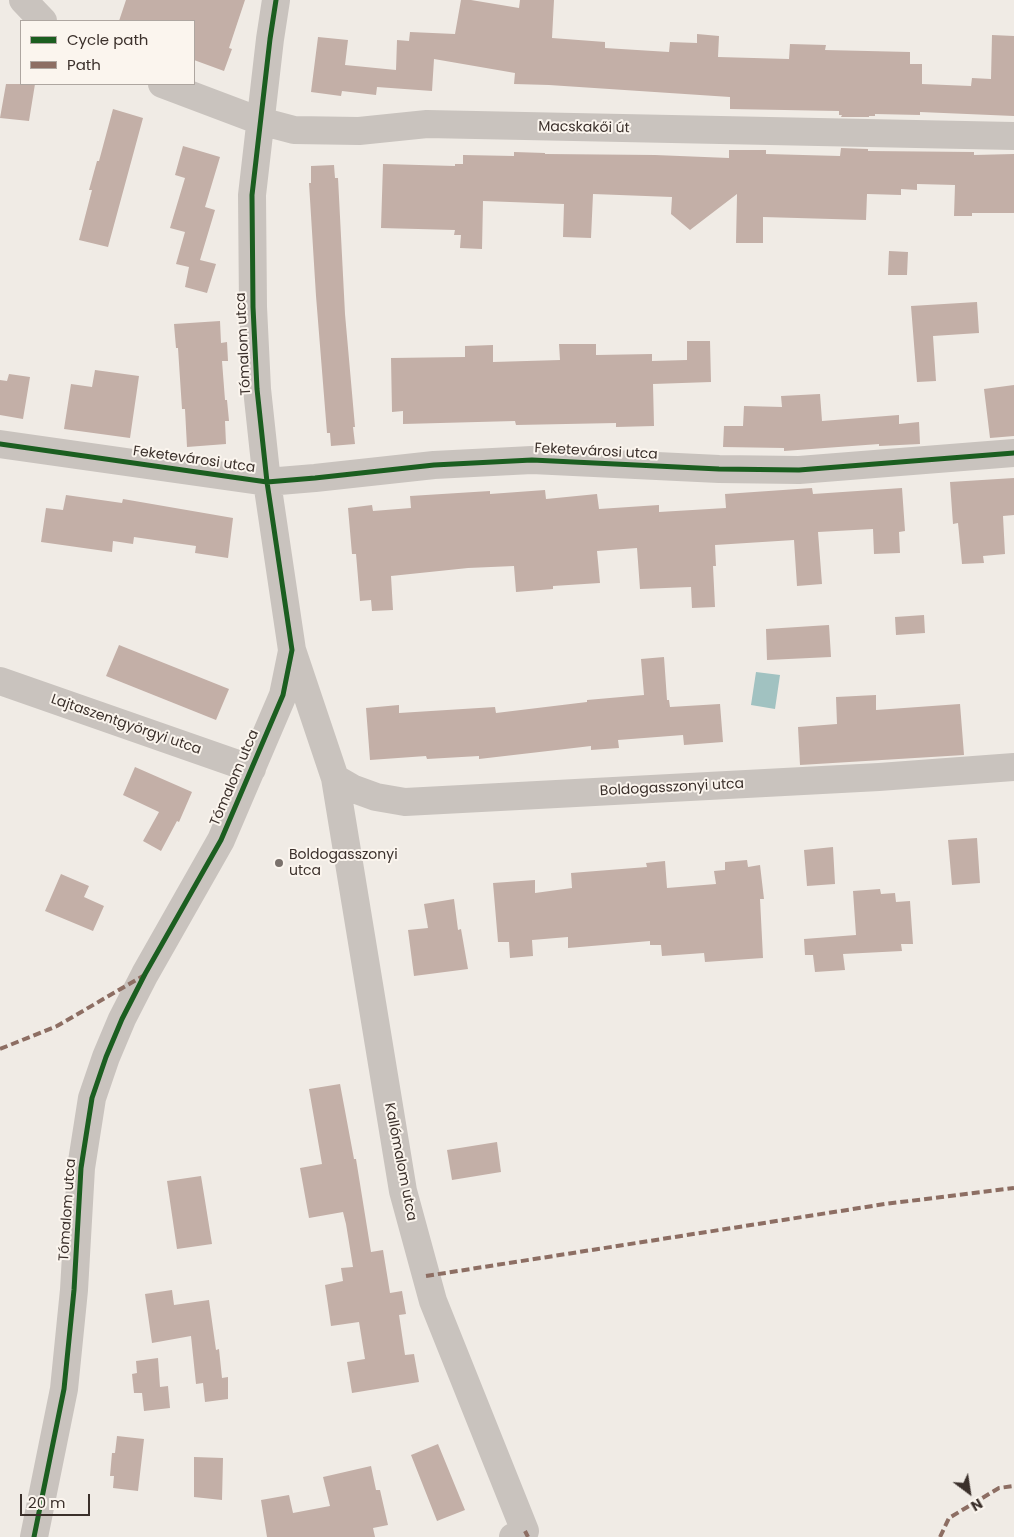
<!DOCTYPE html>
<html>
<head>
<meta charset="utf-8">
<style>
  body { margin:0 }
  #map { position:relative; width:1014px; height:1537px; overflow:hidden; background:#f0ebe5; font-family:Poppins,sans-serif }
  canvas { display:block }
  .legend { position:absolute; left:20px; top:20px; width:175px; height:65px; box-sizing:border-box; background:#fbf5ee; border:1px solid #aea6a0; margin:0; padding:6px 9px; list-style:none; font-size:15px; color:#3b302b }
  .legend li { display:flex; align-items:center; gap:10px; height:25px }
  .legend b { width:25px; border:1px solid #aea6a0 }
  .north { position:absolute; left:944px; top:1467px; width:50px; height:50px; -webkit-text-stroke:4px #fbf5ee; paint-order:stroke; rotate:149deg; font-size:14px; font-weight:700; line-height:20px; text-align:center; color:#3b302b }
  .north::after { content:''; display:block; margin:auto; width:18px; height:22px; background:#3b302b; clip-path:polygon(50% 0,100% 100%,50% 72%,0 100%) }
  .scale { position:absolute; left:20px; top:1494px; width:70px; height:22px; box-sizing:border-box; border:2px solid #3b302b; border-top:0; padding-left:6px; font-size:15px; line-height:18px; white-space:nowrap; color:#3b302b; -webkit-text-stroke:4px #fbf5ee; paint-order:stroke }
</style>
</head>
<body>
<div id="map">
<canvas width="1014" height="1537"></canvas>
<ul class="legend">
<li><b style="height:6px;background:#1b5e20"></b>Cycle path</li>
<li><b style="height:6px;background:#8d6e63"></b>Path</li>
</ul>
<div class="north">N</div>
<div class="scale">20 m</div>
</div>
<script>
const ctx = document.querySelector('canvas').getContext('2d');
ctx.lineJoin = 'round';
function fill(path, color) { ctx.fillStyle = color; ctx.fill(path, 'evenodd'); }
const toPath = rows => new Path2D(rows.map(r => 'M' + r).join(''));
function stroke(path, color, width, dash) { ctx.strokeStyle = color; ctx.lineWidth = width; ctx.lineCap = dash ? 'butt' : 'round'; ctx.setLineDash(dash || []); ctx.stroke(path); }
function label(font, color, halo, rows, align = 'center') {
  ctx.font = font + ' Poppins,sans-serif'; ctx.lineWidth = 4; ctx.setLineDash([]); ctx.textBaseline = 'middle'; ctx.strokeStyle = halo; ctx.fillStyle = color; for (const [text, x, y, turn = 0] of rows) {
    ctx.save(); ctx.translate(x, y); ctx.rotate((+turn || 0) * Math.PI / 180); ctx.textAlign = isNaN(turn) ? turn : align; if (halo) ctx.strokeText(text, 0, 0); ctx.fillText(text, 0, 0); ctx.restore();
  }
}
fill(toPath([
  [756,672,780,675,775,709,751,705]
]), '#a1c2c1');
fill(toPath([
  [126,0,245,0,229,48,232,49,224,71,194,60,194,21,119,21],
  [461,0,471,0,519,8,520,0,554,0,552,38,605,42,605,48,669,52,670,42,697,43,697,34,719,36,718,57,789,59,790,44,826,45,825,50,910,52,910,64,922,64,922,84,971,86,972,78,991,79,992,35,1014,36,1014,116,920,112,920,115,875,114,875,116,869,116,869,117,841,117,842,115,839,115,839,111,730,109,730,97,549,85,514,84,515,73,434,59,432,91,377,87,376,95,342,91,341,96,311,92,318,37,348,40,345,65,396,70,397,40,409,41,410,32,455,34],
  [6,84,35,84,29,121,0,118],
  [113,109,143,118,108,247,79,240,92,190,89,190,97,161,99,161],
  [183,146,220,157,205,207,215,210,200,260,216,264,207,293,185,287,189,267,176,264,185,232,170,228,185,178,175,175],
  [841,148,868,149,868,151,974,152,974,155,1014,154,1014,213,972,213,972,216,954,216,955,185,917,184,917,190,901,189,901,195,867,194,866,220,763,217,763,243,736,243,737,194,690,230,671,214,672,197,593,194,591,238,563,237,564,204,483,201,482,249,460,248,461,235,454,235,455,230,381,228,383,164,455,166,455,164,463,164,463,155,514,156,514,152,545,153,545,154,655,155,729,158,729,150,766,150,766,154,840,156],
  [334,165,335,178,338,178,345,314,355,427,353,427,355,444,331,446,330,433,327,433,316,296,309,183,311,183,311,166],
  [889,251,908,252,907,275,888,275],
  [977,302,979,333,933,336,936,381,917,382,911,306],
  [220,321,221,343,227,342,228,361,222,361,225,400,227,400,229,421,225,421,226,444,187,447,185,409,182,409,178,348,176,348,174,324],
  [687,341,710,341,711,382,653,384,654,426,616,427,616,423,516,425,515,421,403,424,403,411,392,412,391,358,465,357,465,346,493,345,493,362,560,360,559,344,596,344,596,355,652,354,652,361,687,360],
  [95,370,139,376,130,438,64,429,71,384,92,387],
  [9,374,30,377,23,419,0,415,0,380,7,381],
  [1014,385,1014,436,990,438,984,389],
  [820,394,822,421,899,415,899,424,919,422,920,444,879,446,879,444,784,451,784,448,723,447,724,426,743,426,744,406,782,407,781,396],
  [1014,478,1014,515,1003,516,1005,554,983,556,984,563,962,564,958,523,953,524,950,482],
  [812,488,813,494,902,488,905,531,899,532,900,553,874,554,873,529,818,532,822,584,797,586,794,540,715,545,716,566,713,566,715,607,692,608,691,587,640,589,637,548,597,551,600,583,553,586,553,589,516,592,514,566,468,568,391,576,393,610,372,611,371,600,360,601,356,554,352,554,348,508,372,505,373,511,411,508,410,496,490,491,490,494,545,490,546,499,597,494,599,509,659,505,659,512,726,508,725,494],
  [66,495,122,503,123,499,233,518,228,558,195,553,196,546,134,537,133,544,113,541,112,552,41,542,46,508,63,510],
  [924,615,925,633,896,635,895,617],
  [829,625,831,657,767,660,766,629],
  [119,645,229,689,216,720,106,676],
  [664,657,667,700,669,700,670,707,720,704,723,742,684,745,683,735,618,740,619,748,591,750,591,746,479,759,479,756,427,759,426,756,370,760,366,708,399,705,399,713,495,707,496,713,587,702,587,700,644,695,641,659],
  [876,695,876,710,960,704,964,755,800,765,798,727,837,724,836,697],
  [135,767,192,792,179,822,177,821,161,851,143,841,159,812,123,795],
  [977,838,980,883,952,885,948,840],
  [833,847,835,884,807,886,804,850],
  [747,860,748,867,760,865,764,899,760,899,763,958,705,962,704,953,662,956,661,945,650,945,650,941,568,948,568,937,532,940,533,956,510,958,509,942,498,942,493,883,535,880,535,893,572,888,571,873,647,867,646,863,665,861,667,888,716,884,714,871,725,870,725,862],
  [61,874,89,886,84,897,104,906,93,931,45,911],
  [880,889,881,894,895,893,896,902,910,901,913,944,901,944,902,951,843,954,845,970,815,972,813,955,805,955,804,939,856,935,853,891],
  [454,899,458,930,461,929,468,969,414,976,408,930,428,928,424,904],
  [340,1084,354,1159,356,1159,371,1252,383,1250,390,1293,402,1291,406,1314,399,1315,405,1355,414,1354,419,1382,352,1393,347,1362,365,1359,359,1322,331,1326,325,1285,343,1281,341,1268,353,1267,346,1224,343,1212,309,1218,300,1168,322,1164,309,1089],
  [497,1142,501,1172,452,1180,447,1150],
  [201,1176,212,1244,177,1249,167,1181],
  [172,1290,174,1305,209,1300,216,1350,219,1349,222,1378,228,1377,228,1399,205,1402,203,1383,196,1384,191,1336,152,1343,145,1294],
  [158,1358,160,1387,168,1386,170,1408,144,1411,142,1393,134,1393,132,1374,137,1373,136,1361],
  [117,1436,144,1439,138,1491,113,1488,114,1476,110,1476,112,1453,115,1453],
  [438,1444,465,1510,437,1521,411,1455],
  [194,1457,223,1458,222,1500,194,1497],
  [371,1466,376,1490,380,1490,388,1525,373,1528,375,1537,267,1537,261,1500,289,1495,293,1513,330,1506,323,1477]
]), '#c3afa7');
stroke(toPath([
  [23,0,43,21],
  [276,0,270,39,252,195,253,307,257,389,267,482,292,650,335,778,403,1191,433,1301,525,1531,513,1537],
  [162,84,260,121,294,130,359,131,427,124,1014,136],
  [0,444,267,482,315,478,434,465,532,460,719,469,799,470,1014,453],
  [0,681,252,769],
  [335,778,354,789,376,797,405,802,879,777,1014,767],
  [34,1537,64,1389,74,1290,81,1168,92,1098,106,1057,122,1019,145,974,221,840,283,695,292,651]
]), '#c9c3be', 28);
stroke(toPath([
  [0,1049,57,1026,143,976],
  [426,1276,885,1204,1014,1188],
  [525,1531,528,1537],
  [940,1537,949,1518,999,1488,1014,1486]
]), '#8d6e63', 4, [8, 4]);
stroke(toPath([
  [0,444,267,482,315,478,434,465,532,460,719,469,799,470,1014,453],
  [34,1537,64,1389,74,1290,81,1168,92,1098,106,1057,122,1019,145,974,221,840,283,695,292,650,267,482,257,389,253,307,252,195,270,39,276,0]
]), '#1b5e20', 5);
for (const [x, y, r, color] of [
  [279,863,5,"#7a716c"]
]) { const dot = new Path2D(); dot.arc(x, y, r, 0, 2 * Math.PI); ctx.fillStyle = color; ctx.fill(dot); stroke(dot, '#fbf5ee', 2); }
label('14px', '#3b302b', '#fbf5ee', [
  ["Macskakői út",584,128,1],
  ["Tómalom utca",244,344,-93],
  ["Feketevárosi utca",596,452,3],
  ["Feketevárosi utca",194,460,8],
  ["Lajtaszentgyörgyi utca",126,725,19],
  ["Tómalom utca",235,778,-67],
  ["Boldogasszonyi utca",672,788,-3],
  ["Kallómalom utca",400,1162,79],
  ["Tómalom utca",68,1210,-86]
]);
label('14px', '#3b302b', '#fbf5ee', [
  ["Boldogasszonyi",289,855],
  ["utca",289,871]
], 'left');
</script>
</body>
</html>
